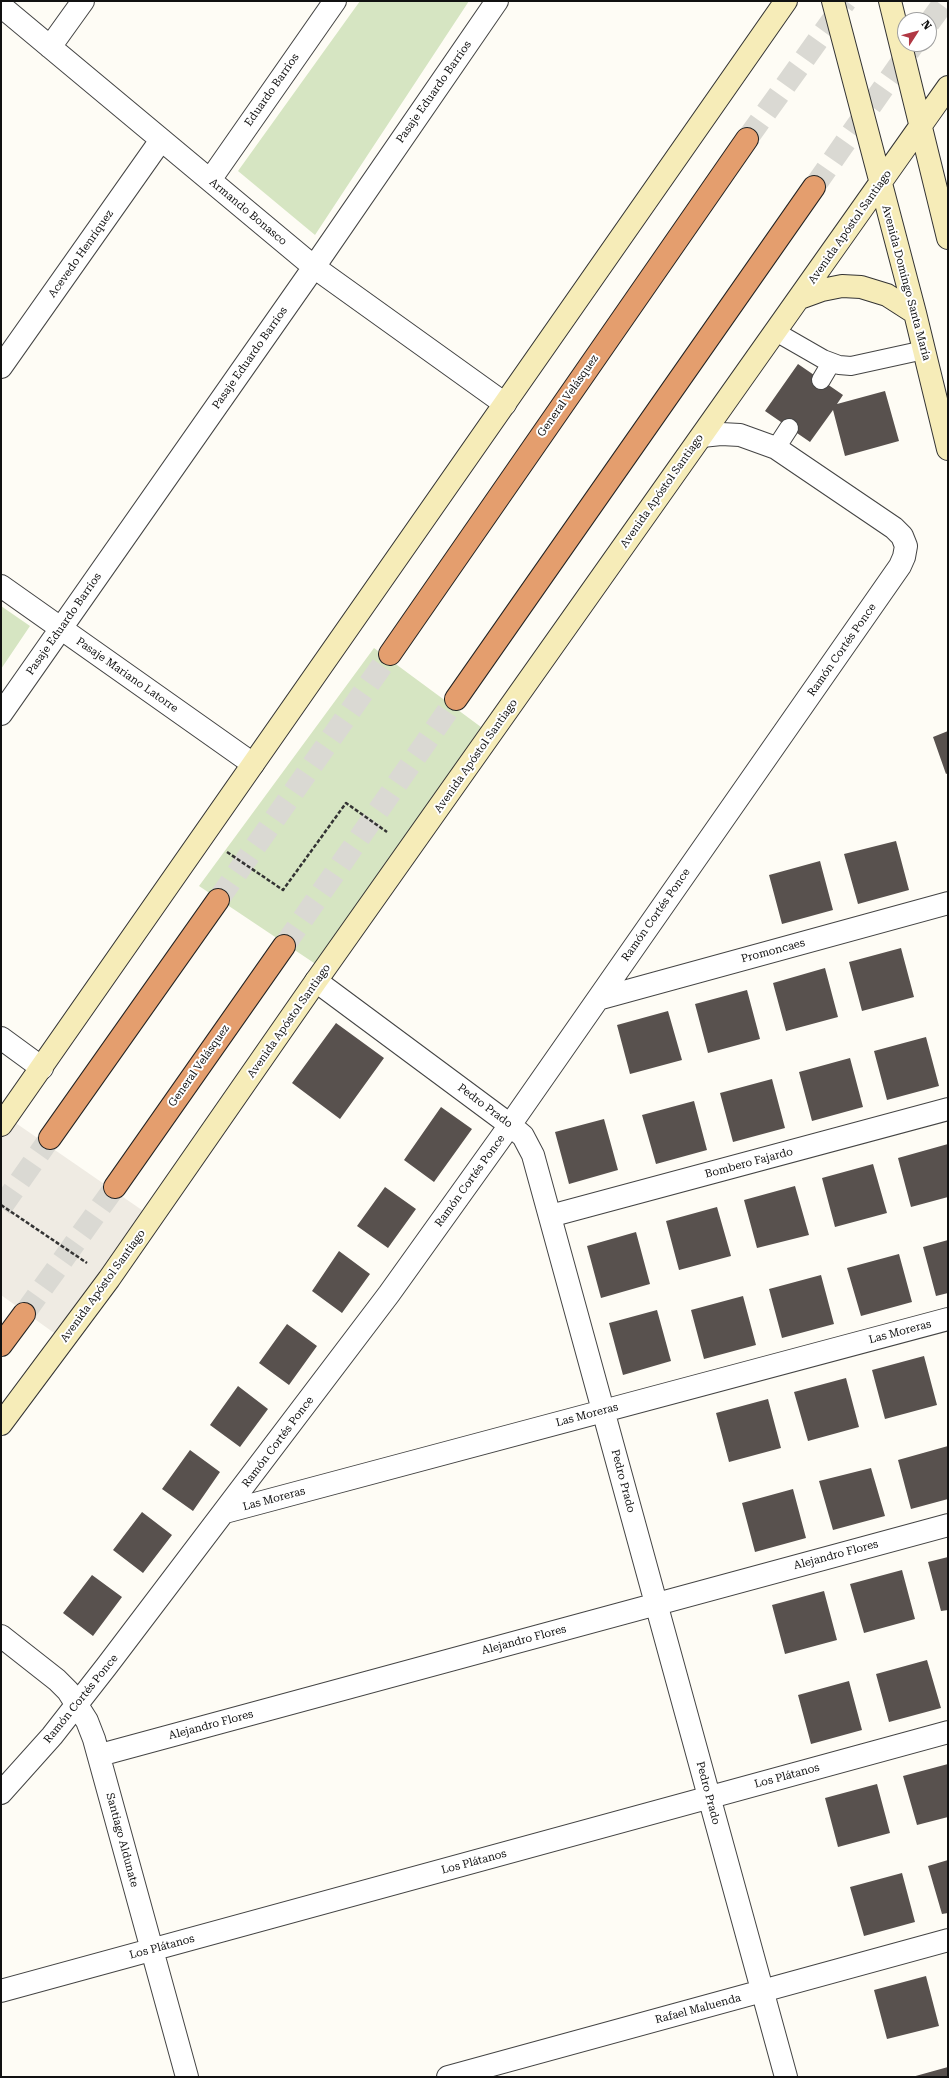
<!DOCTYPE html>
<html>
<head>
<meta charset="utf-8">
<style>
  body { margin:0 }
  #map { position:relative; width:949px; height:2078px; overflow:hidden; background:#fefcf5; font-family:"Roboto Serif",serif }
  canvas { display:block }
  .frame { position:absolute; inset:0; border:2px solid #111; pointer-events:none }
  .north { position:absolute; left:897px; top:12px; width:40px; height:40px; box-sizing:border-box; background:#fff; border:1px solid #a0a0a0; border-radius:50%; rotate:54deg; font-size:11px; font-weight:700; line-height:16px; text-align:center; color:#111 }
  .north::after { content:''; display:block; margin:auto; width:14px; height:18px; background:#b13844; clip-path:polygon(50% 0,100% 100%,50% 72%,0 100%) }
</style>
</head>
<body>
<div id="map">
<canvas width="949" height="2078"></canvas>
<div class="frame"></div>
<div class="north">N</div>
</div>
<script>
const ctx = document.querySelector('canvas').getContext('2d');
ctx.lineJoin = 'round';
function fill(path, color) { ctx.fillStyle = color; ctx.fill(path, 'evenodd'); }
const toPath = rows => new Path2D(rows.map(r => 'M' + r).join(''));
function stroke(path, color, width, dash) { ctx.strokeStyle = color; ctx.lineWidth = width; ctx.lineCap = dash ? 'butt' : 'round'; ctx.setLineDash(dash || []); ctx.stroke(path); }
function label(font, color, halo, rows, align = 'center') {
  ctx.font = font + ' "Roboto Serif",serif'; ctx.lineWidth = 4; ctx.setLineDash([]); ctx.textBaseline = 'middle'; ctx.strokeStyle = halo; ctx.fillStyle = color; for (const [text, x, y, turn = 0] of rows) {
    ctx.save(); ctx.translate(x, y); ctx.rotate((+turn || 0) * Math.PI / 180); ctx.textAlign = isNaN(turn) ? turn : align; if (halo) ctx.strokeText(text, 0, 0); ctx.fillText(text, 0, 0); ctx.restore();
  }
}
fill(toPath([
  [360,1,469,1,315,235,238,171],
  [1,606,30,626,1,669],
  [374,648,481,727,317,965,199,886]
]), '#d6e5c2');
fill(toPath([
  [7,1117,152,1217,64,1340,1,1295,1,1125]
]), '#efebe3');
fill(toPath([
  [798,364,843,395,837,404,885,391,899,441,845,456,833,410,810,442,765,411],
  [948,731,948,773,946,774,933,737],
  [896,841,909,890,858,904,844,854],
  [820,861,833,910,782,924,769,875],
  [901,948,914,997,862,1011,849,962],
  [825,968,838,1017,786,1031,773,983],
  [747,990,760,1039,708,1053,695,1004],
  [668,1011,682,1060,630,1074,617,1025],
  [336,1023,384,1058,340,1119,292,1083],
  [926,1037,939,1086,887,1100,874,1051],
  [850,1058,863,1107,812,1121,799,1072],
  [772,1079,785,1128,733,1142,720,1093],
  [694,1101,707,1150,656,1164,642,1115],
  [441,1107,472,1129,434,1182,404,1160],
  [604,1119,618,1170,569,1184,555,1132],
  [948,1144,948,1197,911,1207,898,1158],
  [873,1164,887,1213,835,1227,822,1178],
  [795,1186,809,1235,757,1248,744,1200],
  [385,1187,416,1209,388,1248,357,1226],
  [717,1207,731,1256,679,1270,666,1221],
  [636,1232,650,1284,601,1298,587,1246],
  [948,1240,948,1293,936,1296,923,1247],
  [339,1251,370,1274,342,1313,312,1291],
  [899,1254,912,1302,861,1316,847,1268],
  [821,1275,834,1324,782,1338,769,1289],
  [743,1296,756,1345,704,1359,691,1310],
  [657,1310,671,1361,623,1375,609,1323],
  [287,1324,317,1346,289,1385,259,1363],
  [924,1356,937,1405,885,1419,872,1370],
  [846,1378,859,1427,808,1441,794,1392],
  [238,1386,268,1409,240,1447,210,1425],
  [768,1399,781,1448,729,1462,716,1413],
  [948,1446,948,1499,911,1509,898,1460],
  [190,1450,220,1472,193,1511,162,1489],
  [871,1468,885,1516,833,1530,819,1481],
  [793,1489,806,1538,755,1552,742,1503],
  [142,1512,172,1535,143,1573,113,1550],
  [948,1557,948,1610,941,1611,928,1562],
  [902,1570,915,1619,864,1633,850,1584],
  [92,1575,122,1597,93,1636,63,1613],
  [824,1591,837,1640,785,1654,772,1605],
  [927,1660,941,1708,889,1722,876,1674],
  [849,1681,862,1730,811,1744,798,1695],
  [948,1764,948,1817,917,1825,903,1776],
  [877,1784,890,1833,838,1847,825,1798],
  [948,1860,948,1913,942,1914,928,1866],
  [902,1873,915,1922,864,1936,850,1887],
  [926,1976,939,2026,887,2039,874,1990],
  [948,2067,948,2077,912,2077]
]), '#58514e');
stroke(toPath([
  [929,23,945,1],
  [747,139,846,1],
  [814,187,914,44],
  [218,900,390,654],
  [284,946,456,699],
  [1,1208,50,1138],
  [24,1314,115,1187]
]), '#dad9d3', 22, [22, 11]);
const lane = toPath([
  [776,332,823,359,839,365,851,366,924,350],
  [821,380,831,363],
  [776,448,789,428]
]);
const street = toPath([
  [1,6,314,267,505,404],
  [50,47,83,1],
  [210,180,335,1],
  [1,367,161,140],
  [1,586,253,764],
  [1,714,314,267,497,1],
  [316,981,510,1125,523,1136,533,1155,786,2077],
  [598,999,948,903],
  [1,1038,42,1068],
  [550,1216,948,1109],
  [225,1512,948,1319],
  [1,1636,57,1680,68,1691,87,1721,94,1739,187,2077],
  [100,1755,948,1525],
  [1,1793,52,1736,106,1667,389,1294,510,1125,900,566,904,557,906,546,902,536,894,528,776,448,740,435,721,434,702,436],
  [1,1991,948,1732],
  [448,2077,948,1940]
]);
const secondary = toPath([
  [833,1,915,313,948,449],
  [890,1,948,238],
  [800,298,822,290,842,286,861,287,887,295,915,313],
  [1,1125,786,1],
  [1,1424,109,1279,316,981,948,87]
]);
const highway = toPath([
  [390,654,747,139],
  [456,699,814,187],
  [50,1138,218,900],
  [115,1187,284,946],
  [1,1345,24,1314]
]);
stroke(lane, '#444', 20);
stroke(street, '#444', 24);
stroke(secondary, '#333', 24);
stroke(highway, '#222', 24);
stroke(toPath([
  [227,852,283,890,346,803,387,832],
  [1,1205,87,1263]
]), '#333', 2.5, [4, 2]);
stroke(lane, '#fff', 18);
stroke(street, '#fff', 22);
stroke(secondary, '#f6ecb8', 22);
stroke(highway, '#e49e6e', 22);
label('11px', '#111', '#fff', [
  ["Eduardo Barrios",272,90,-55],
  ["Pasaje Eduardo Barrios",434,92,-55],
  ["Armando Bonasco",248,212,40],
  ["Avenida Apóstol Santiago",850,227,-55],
  ["Acevedo Henríquez",81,254,-55],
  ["Avenida Domingo Santa María",906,283,75],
  ["Pasaje Eduardo Barrios",250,358,-55],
  ["General Velásquez",568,396,-55],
  ["Avenida Apóstol Santiago",662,491,-55],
  ["Pasaje Eduardo Barrios",64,624,-55],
  ["Ramón Cortés Ponce",842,650,-55],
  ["Pasaje Mariano Latorre",127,675,35],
  ["Avenida Apóstol Santiago",476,756,-55],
  ["Ramón Cortés Ponce",656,915,-55],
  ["Promoncaes",773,951,-15],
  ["Avenida Apóstol Santiago",289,1021,-55],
  ["General Velásquez",199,1066,-55],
  ["Pedro Prado",485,1106,37],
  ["Bombero Fajardo",749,1163,-15],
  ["Ramón Cortés Ponce",470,1181,-54],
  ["Avenida Apóstol Santiago",103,1286,-54],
  ["Las Moreras",900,1332,-15],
  ["Las Moreras",587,1415,-15],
  ["Ramón Cortés Ponce",278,1442,-53],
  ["Pedro Prado",623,1481,75],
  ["Las Moreras",274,1499,-15],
  ["Alejandro Flores",836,1555,-15],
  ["Alejandro Flores",524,1640,-15],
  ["Ramón Cortés Ponce",81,1699,-51],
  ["Alejandro Flores",211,1725,-15],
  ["Los Plátanos",787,1776,-15],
  ["Pedro Prado",708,1793,75],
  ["Santiago Aldunate",122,1840,75],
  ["Los Plátanos",474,1862,-15],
  ["Los Plátanos",162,1947,-15],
  ["Rafael Maluenda",698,2009,-15]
]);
</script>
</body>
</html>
